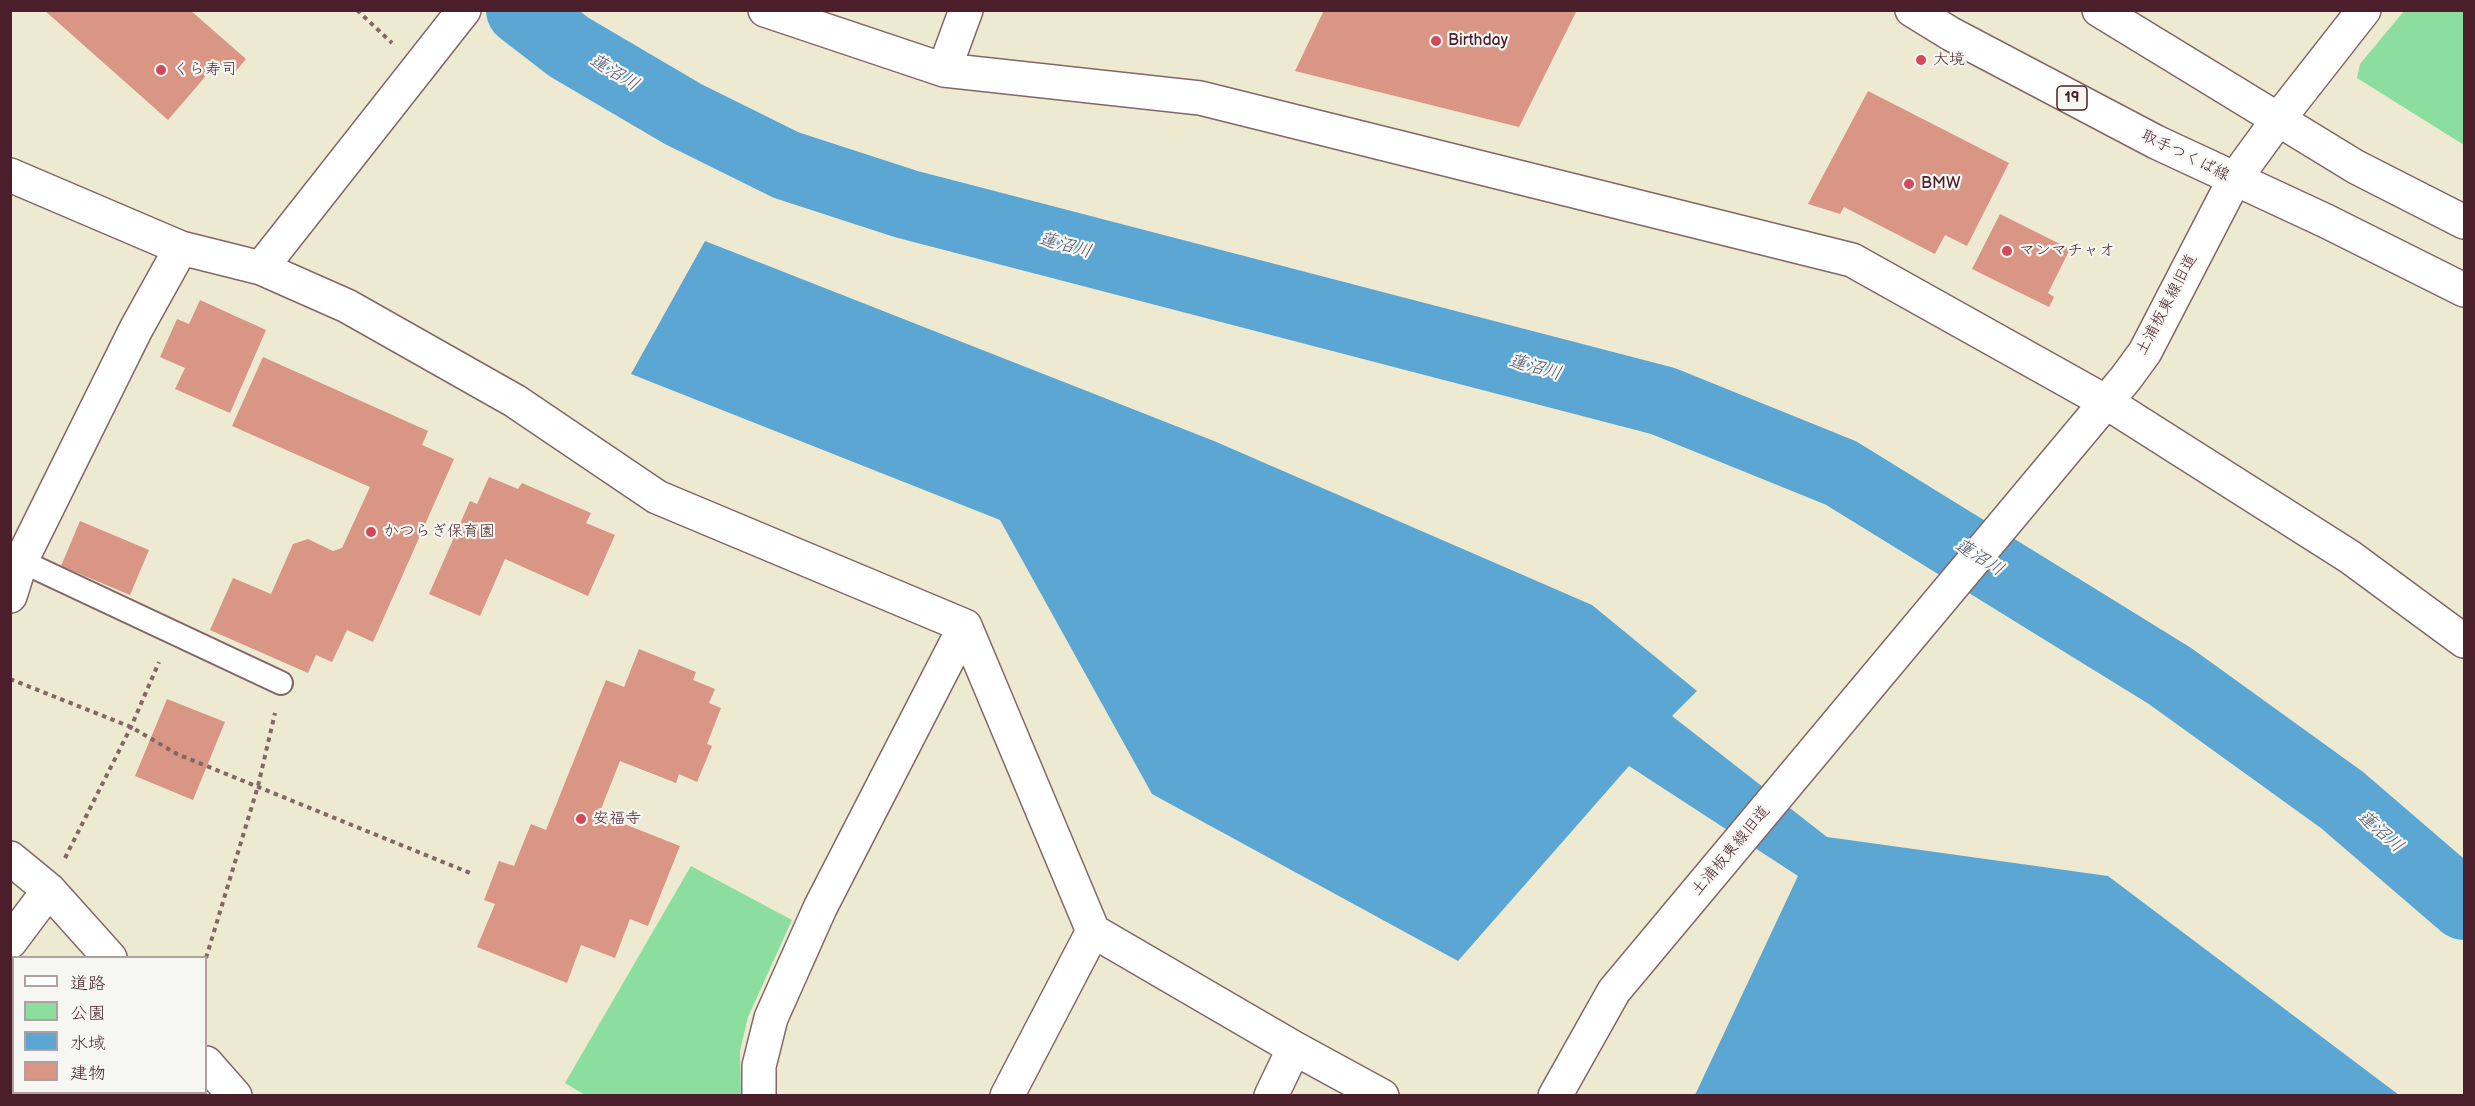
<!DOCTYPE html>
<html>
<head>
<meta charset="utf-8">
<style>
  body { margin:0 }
  #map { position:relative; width:2475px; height:1106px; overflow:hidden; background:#eee9d1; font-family:"Balsamiq Sans","Klee One",sans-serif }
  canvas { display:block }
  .frame { position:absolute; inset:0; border:12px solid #4a1f2b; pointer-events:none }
  .legend { position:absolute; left:12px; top:956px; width:195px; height:138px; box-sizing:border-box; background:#f6f6f2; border:2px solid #b1a0a2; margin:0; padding:8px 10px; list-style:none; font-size:18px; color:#4a1f2b }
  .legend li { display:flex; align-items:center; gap:12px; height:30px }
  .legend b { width:30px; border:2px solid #b1a0a2 }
</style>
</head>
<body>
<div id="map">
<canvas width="2475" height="1106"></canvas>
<div class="frame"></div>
<ul class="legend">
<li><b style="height:8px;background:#fff"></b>道路</li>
<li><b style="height:16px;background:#8cde9e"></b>公園</li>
<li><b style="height:16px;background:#5ba6d3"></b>水域</li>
<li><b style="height:16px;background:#d99685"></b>建物</li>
</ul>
</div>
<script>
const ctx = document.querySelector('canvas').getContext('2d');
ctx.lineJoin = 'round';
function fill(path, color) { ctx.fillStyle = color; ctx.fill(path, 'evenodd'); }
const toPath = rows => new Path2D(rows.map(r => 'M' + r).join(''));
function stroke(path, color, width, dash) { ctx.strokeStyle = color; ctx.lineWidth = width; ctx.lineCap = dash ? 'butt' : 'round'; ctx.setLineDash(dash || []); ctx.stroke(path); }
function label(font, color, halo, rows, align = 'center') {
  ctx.font = font + ' "Balsamiq Sans","Klee One",sans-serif'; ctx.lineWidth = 4.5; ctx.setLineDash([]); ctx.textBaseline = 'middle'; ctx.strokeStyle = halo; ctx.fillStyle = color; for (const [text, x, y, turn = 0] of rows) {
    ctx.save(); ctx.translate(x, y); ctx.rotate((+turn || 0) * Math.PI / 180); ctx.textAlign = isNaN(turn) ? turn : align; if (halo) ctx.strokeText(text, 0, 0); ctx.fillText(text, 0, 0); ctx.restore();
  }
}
fill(toPath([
  [2404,11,2464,11,2464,145,2357,78,2360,64],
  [691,866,792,920,748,1017,740,1051,741,1095,585,1095,565,1083]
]), '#8cde9e');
fill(toPath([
  [705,241,1214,441,1592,605,1697,691,1672,716,1827,837,2108,876,2399,1095,1695,1095,1798,876,1629,766,1458,961,1152,794,1000,520,631,374]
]), '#5ba6d3');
stroke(toPath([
  [521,10,569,47,683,114,786,165,906,204,1663,401,1841,473,2170,676,2342,800,2464,905]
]), '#5ba6d3', 70);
fill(toPath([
  [44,10,190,10,246,59,232,76,217,63,168,120],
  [1324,10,1577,10,1519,127,1295,71],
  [1868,91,2009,163,1967,246,1945,235,1935,254,1844,207,1840,214,1808,204],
  [2000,214,2070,249,2048,293,2054,297,2049,307,1972,269],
  [200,300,266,330,230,413,175,389,185,368,160,357,177,319,189,324],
  [263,357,428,431,422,445,454,459,373,642,347,630,332,662,316,655,308,673,210,630,233,578,271,594,293,544,308,539,333,551,342,548,370,487,232,426],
  [489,477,518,489,522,483,591,513,586,523,615,535,588,596,505,559,480,616,429,594,470,501,477,504],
  [80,521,149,550,130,595,61,566],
  [639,649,696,672,693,680,715,689,709,703,721,708,707,744,712,746,697,782,679,774,676,783,620,761,599,814,680,846,648,926,630,919,615,958,581,945,567,983,477,947,495,904,484,900,499,861,514,866,531,824,546,830,606,680,624,687],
  [167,699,225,722,193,800,135,776]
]), '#d99685');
const lane = toPath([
  [21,561,281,683]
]);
const street = toPath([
  [765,10,944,70,1200,98,1852,260,2106,402,2350,557,2464,641],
  [944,70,966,10],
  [2277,121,2364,10],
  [10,175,181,248],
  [261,268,464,10],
  [10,596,21,561,136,329,181,248,261,268,347,306,515,401,657,497,965,626,1093,931,1294,1048,1382,1096],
  [10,858,49,890,110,958],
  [10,942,49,890],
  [206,1063,235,1096],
  [759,1096,759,1066,771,1018,820,908,965,626],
  [1007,1096,1093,931],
  [1271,1096,1294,1048]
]);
const secondary = toPath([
  [1555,1096,1614,991,2126,378,2145,352,2234,180,2277,121]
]);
const primary = toPath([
  [1912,10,1951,34,2156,142,2326,221,2464,290],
  [2099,10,2356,167,2464,222]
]);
stroke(lane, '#836665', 26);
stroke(street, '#836665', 36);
stroke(secondary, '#836665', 36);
stroke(primary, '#836665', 36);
stroke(toPath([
  [357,10,392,43],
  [10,679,131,727,177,754,470,873],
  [65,858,131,727,159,662],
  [206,958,258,786,275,713]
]), '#836665', 4, [4.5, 4.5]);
stroke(lane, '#fff', 22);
stroke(street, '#fff', 33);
stroke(secondary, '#fff', 33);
stroke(primary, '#fff', 33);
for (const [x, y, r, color] of [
  [1436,41,6,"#d1495b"],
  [1921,60,6,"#d1495b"],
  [161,70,6,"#d1495b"],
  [1909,184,6,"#d1495b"],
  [2007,251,6,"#d1495b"],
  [371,532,6,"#d1495b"],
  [581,819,6,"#d1495b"]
]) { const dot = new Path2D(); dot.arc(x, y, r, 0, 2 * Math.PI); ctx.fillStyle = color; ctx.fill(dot); stroke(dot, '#f6f6f2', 2); }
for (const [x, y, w] of [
  [2072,98,30]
]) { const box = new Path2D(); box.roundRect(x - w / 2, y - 12, w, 24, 4.5); ctx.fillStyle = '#f6f6f2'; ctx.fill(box); stroke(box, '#4a1f2b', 1.5); }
label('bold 15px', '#4a1f2b', null, [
  ["19",2072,98]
]);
label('16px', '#4a1f2b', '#f6f6f2', [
  ["Birthday",1448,41],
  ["大境",1933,60],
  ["くら寿司",173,70],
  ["BMW",1921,184],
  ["マンマチャオ",2019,251],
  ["かつらぎ保育園",383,532],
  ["安福寺",593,819]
], 'left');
label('16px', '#4a1f2b', '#f6f6f2', [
  ["取手つくば線",2185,156,26],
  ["土浦板東線旧道",2167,305,-62],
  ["土浦板東線旧道",1731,851,-50]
]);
label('italic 18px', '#51556e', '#f6f6f2', [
  ["蓮沼川",614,73,31],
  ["蓮沼川",1065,246,15],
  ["蓮沼川",1535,368,15],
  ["蓮沼川",1979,558,32],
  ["蓮沼川",2380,832,41]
]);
</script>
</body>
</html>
